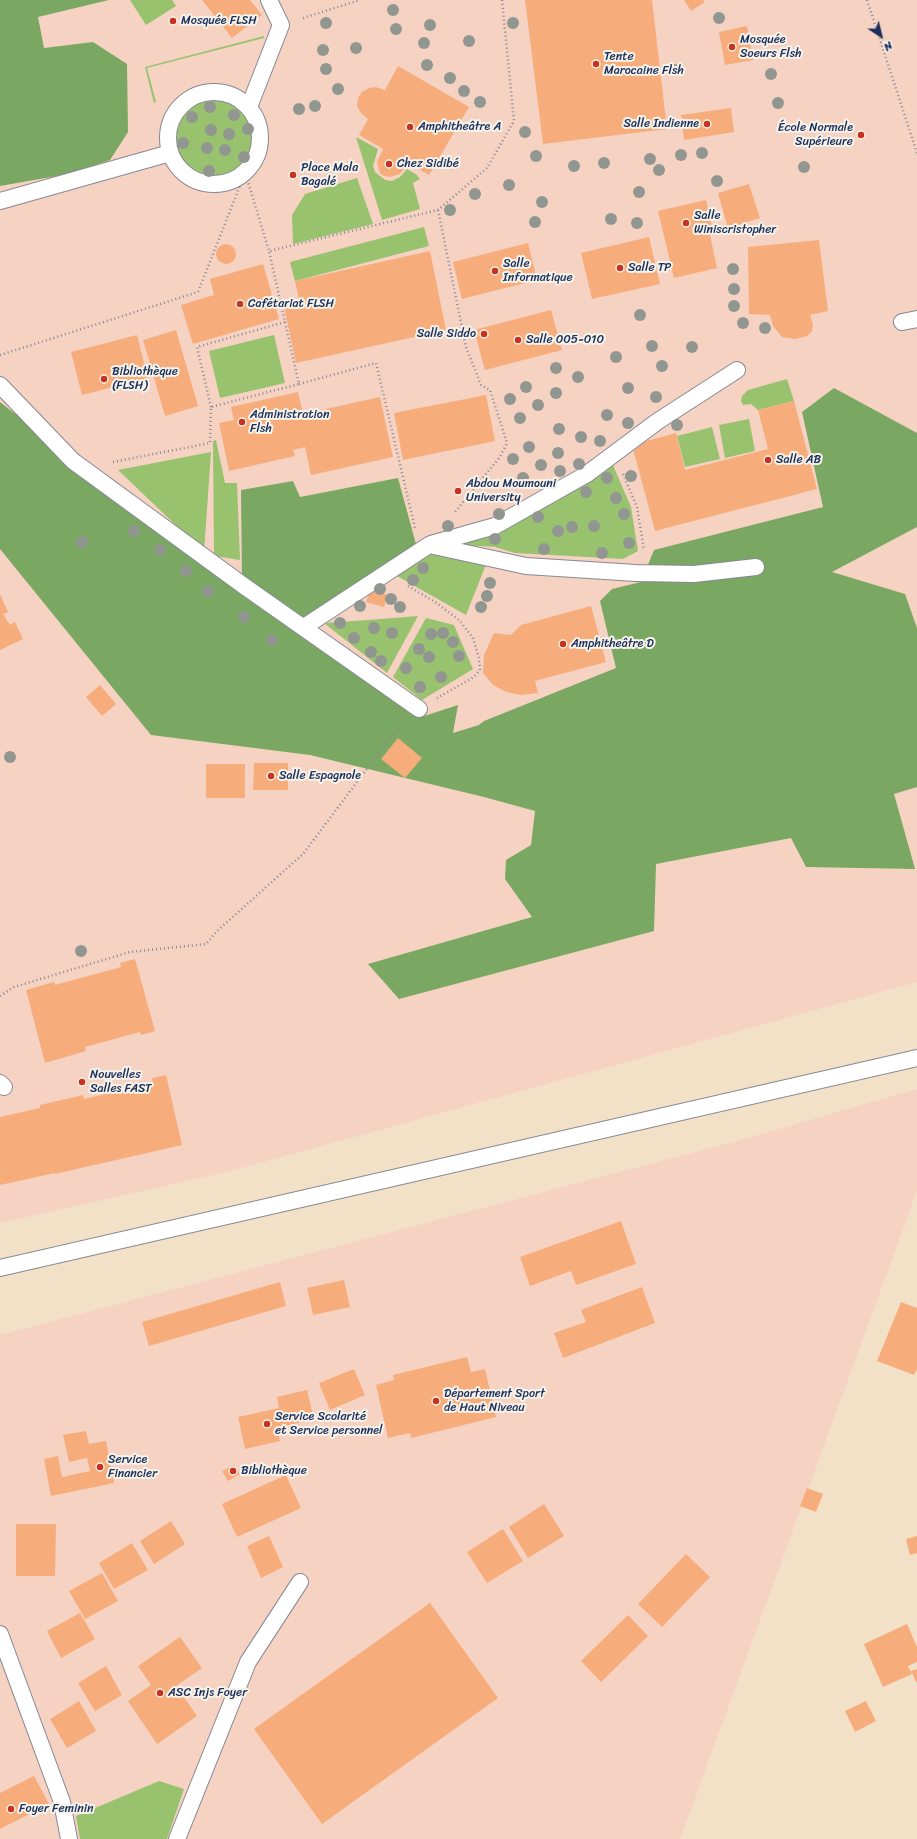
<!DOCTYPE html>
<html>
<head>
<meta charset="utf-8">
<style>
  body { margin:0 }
  #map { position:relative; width:917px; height:1839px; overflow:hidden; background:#f3e1c7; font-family:Sriracha,sans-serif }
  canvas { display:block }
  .north { position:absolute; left:861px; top:16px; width:40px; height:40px; -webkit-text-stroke:3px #f7f3e8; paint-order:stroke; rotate:145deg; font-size:11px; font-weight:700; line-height:16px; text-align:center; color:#1b2f5e }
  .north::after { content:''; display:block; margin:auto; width:14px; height:18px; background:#1b2f5e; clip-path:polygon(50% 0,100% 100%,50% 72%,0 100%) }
</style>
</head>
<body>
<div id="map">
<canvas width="917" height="1839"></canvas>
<div class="north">N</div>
</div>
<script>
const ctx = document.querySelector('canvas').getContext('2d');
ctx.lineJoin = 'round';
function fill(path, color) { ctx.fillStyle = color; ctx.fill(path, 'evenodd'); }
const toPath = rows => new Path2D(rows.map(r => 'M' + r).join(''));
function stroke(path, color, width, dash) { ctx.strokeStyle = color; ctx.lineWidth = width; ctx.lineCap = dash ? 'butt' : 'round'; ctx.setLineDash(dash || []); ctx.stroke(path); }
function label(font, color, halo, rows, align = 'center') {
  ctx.font = font + ' Sriracha,sans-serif'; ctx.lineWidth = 4; ctx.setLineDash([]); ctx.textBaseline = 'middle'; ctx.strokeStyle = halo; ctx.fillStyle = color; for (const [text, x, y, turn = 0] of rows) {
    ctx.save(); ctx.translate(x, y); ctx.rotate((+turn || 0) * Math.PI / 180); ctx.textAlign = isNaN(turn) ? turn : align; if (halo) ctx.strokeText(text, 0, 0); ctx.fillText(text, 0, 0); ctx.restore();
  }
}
fill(toPath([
  [0,0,917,0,917,982,227,1172,0,1223],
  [917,1089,917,1191,680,1839,0,1839,0,1335,737,1141]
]), '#f6d2c3');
fill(toPath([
  [130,0,172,0,176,6,146,25],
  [264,36,264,38,147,68,156,102,154,103,145,67],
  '175 138a39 39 0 1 1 78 0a39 39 0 1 1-78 0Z',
  [356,137,378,149,373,166,375,172,385,180,392,181,400,177,407,169,417,175,420,179,413,183,420,209,382,220],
  [357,178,373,224,293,244,292,215,305,194],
  [424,227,429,246,295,281,290,262],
  [274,335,285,383,220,398,209,351],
  [787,379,794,401,758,410,751,404,743,405,741,401,742,396,748,390],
  [749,419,755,451,725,458,719,425],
  [712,427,720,459,685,467,677,436],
  [216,440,225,483,237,483,240,560,214,556,213,441],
  [211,452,204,552,118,470],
  [612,463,631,507,638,551,623,559,515,553,495,547,447,544],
  [431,550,487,562,466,615,397,576],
  [418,616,387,673,324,623,368,620],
  [426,618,454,625,473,669,422,700,393,677],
  [159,1781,184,1789,167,1839,80,1839,76,1816]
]), '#99c26f');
fill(toPath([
  [0,0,109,0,38,17,44,48,93,42,127,64,128,132,110,160,68,174,0,186],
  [834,388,917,433,917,527,832,572,905,594,917,628,917,787,894,794,915,869,806,867,791,838,656,864,654,931,399,999,368,964,532,917,505,879,506,860,531,845,535,811,484,797,310,755,151,735,0,549,0,402,134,507,418,718,458,705,453,733,479,725,484,721,616,668,600,601,612,589,641,582,654,550,823,507,802,412],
  [398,478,417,548,303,625,242,581,241,490,293,481,300,497]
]), '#7aa862');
fill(toPath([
  [202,0,250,0,262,15,232,38],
  [525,0,652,0,667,129,543,144],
  [684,0,703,0,705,2,691,11],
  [747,26,753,60,725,65,719,32],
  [398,66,469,107,429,175,406,162,404,169,400,174,390,177,384,176,380,173,377,162,383,149,359,135,368,119,361,113,357,106,358,98,362,92,369,88,376,87,385,90],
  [731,108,734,132,684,140,681,115],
  [749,184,760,218,728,228,718,193],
  [706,200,714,235,710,235,717,268,674,278,658,211],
  [649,237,660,284,592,299,581,253],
  [819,240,828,311,810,315,813,325,812,331,807,336,795,339,782,337,773,326,770,315,749,314,748,247],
  [528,243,537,280,462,299,453,262],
  '216 254a10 10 0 1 1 20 0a10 10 0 1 1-20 0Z',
  [430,251,446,330,296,363,284,307,300,303,295,281],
  [263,264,279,319,193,344,181,305,214,295,210,279],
  [551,310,562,350,485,370,474,330],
  [176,330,198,406,165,416,143,340],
  [137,335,148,378,82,395,71,352],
  [298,392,302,410,297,411,298,415,380,397,393,457,311,475,305,447,293,450,295,456,229,471,219,423,234,420,231,407],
  [486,395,495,441,403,460,394,413],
  [794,401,817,489,655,531,632,445,676,433,685,470,768,449,758,410],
  [370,590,388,595,384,607,366,602],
  [0,594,8,612,3,614,10,625,15,622,23,639,0,650],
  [591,606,606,662,535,681,538,693,521,695,506,692,493,685,483,673,484,655,494,633,511,635,521,625],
  [100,685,116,704,102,716,86,697],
  [398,738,422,758,405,778,381,759],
  [254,763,288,763,288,790,253,790],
  [206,764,245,764,245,798,206,798],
  [135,959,155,1031,141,1035,140,1032,85,1047,86,1051,45,1063,26,990,54,982,55,985,121,967,120,963],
  [166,1075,182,1145,55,1174,55,1173,0,1185,0,1117,40,1108,40,1105,83,1095,84,1099,153,1083,152,1078],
  [621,1221,636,1264,576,1285,571,1271,530,1286,520,1257],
  [344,1280,350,1307,313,1315,307,1288],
  [280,1282,286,1306,149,1346,142,1322],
  [642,1287,655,1323,563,1358,554,1333,586,1322,581,1310],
  [901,1302,917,1308,917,1369,914,1375,877,1361],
  [467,1357,471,1372,485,1369,496,1417,411,1438,410,1433,388,1438,376,1385,394,1380,393,1375],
  [354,1369,365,1395,330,1410,319,1383],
  [307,1390,314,1419,277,1428,280,1441,245,1449,238,1417,279,1408,277,1397],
  [86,1431,89,1444,106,1441,114,1483,51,1496,44,1459,58,1456,62,1477,90,1471,87,1458,69,1462,63,1435],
  [234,1465,240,1474,228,1481,222,1471],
  [286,1475,301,1508,237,1537,222,1504],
  [807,1488,823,1494,816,1512,800,1506],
  [544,1504,564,1536,528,1558,509,1527],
  [171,1521,185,1544,154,1564,140,1541],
  [16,1524,56,1524,55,1576,16,1576],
  [503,1529,523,1561,487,1583,467,1552],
  [269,1536,283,1567,261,1578,247,1546],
  [917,1536,917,1553,910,1555,906,1539],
  [132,1543,148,1570,114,1589,99,1563],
  [686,1554,710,1577,662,1627,638,1604],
  [102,1573,118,1601,85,1619,69,1591],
  [430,1603,498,1698,322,1824,254,1729],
  [80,1613,95,1639,61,1658,47,1631],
  [628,1615,648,1636,601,1682,581,1661],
  [907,1624,917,1647,917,1662,908,1666,912,1674,883,1687,864,1644],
  [180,1637,202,1668,176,1686,197,1716,157,1744,128,1701,151,1685,138,1666],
  [106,1666,122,1695,95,1711,78,1683],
  [917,1669,917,1682,916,1682,911,1671],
  [79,1701,96,1731,67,1748,50,1719],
  [866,1701,876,1721,855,1732,845,1711],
  [34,1776,49,1804,0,1829,0,1793]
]), '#f6ad7b');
const service = toPath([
  '168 138a46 46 0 1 1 92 0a46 46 0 1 1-92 0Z',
  [249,107,281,25,269,0],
  [0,201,170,153],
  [902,322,917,319],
  [0,385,73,461,244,586,419,709],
  [431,544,495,526,587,474,658,421,737,370],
  [304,627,429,545,526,566,636,573,694,574,756,567],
  [0,1083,4,1087],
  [0,1268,917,1058],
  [0,1634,62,1802,69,1839],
  [177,1839,248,1662,300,1582]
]);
stroke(service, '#878892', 18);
stroke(toPath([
  [867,0,917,153],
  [303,18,360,0],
  [245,172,269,251,438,210,487,168,514,121,502,0],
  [438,210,466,347,481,385,490,390,507,443,500,457,455,512],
  [0,355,198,292,245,173],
  [299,384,376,363,415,528],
  [211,407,197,347,285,322],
  [113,462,210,443,211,407,299,384,269,251],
  [623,474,637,507,644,550],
  [408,586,435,602,459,620,473,638,479,659,480,670,474,677,437,698],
  [0,996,14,987,130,952,206,944,217,931,303,854,387,742,404,725]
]), '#878892', 2.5, [1, 3]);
stroke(service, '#fff', 16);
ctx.fillStyle = '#919790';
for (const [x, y] of [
  [393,10],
  [719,18],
  [326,23],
  [513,23],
  [430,25],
  [396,29],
  [469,41],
  [424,43],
  [356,48],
  [323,50],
  [427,65],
  [326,69],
  [675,70],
  [771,74],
  [450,78],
  [338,89],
  [464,91],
  [480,102],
  [778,103],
  [315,106],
  [210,107],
  [299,109],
  [234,115],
  [192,117],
  [248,129],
  [211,130],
  [525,132],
  [229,134],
  [183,143],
  [207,148],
  [225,150],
  [702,153],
  [681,155],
  [536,156],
  [244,157],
  [650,159],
  [604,163],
  [574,166],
  [804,167],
  [659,170],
  [209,171],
  [717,181],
  [509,185],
  [639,192],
  [475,194],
  [542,202],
  [450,210],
  [611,219],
  [535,222],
  [637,223],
  [733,269],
  [734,289],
  [734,306],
  [640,315],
  [743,323],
  [765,328],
  [652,346],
  [692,347],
  [616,357],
  [662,366],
  [556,368],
  [578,377],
  [526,387],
  [628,388],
  [556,393],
  [656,397],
  [510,399],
  [538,405],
  [607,415],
  [520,418],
  [628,423],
  [677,425],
  [559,429],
  [581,437],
  [600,441],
  [529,447],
  [558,453],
  [513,459],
  [579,464],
  [541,465],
  [560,471],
  [631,476],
  [523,478],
  [607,478],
  [586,492],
  [616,498],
  [499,514],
  [624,514],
  [538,517],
  [448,526],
  [594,526],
  [572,527],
  [134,531],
  [558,531],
  [495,539],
  [82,542],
  [629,543],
  [544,549],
  [160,550],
  [602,553],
  [423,568],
  [186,571],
  [413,580],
  [490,583],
  [380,589],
  [208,591],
  [487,596],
  [391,599],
  [360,606],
  [400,607],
  [481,607],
  [244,617],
  [340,623],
  [374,628],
  [392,633],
  [443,633],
  [431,634],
  [354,638],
  [272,640],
  [453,642],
  [419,649],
  [371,652],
  [459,656],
  [429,657],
  [381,661],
  [406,668],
  [441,677],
  [420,687],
  [10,757],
  [81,951]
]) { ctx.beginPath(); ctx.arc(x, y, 6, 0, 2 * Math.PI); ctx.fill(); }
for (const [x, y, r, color] of [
  [173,21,4,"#c8321e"],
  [732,47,4,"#c8321e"],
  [596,64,4,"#c8321e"],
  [707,124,4,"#c8321e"],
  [410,127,4,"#c8321e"],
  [861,135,4,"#c8321e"],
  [389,164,4,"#c8321e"],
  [293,175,4,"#c8321e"],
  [686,223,4,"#c8321e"],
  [620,268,4,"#c8321e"],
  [495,271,4,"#c8321e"],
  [240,304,4,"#c8321e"],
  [484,334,4,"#c8321e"],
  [518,340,4,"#c8321e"],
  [104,379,4,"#c8321e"],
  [242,422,4,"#c8321e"],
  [768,460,4,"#c8321e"],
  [458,491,4,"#c8321e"],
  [563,644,4,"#c8321e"],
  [271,776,4,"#c8321e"],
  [82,1082,4,"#c8321e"],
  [436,1401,4,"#c8321e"],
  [267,1424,4,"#c8321e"],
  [100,1467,4,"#c8321e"],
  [233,1471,4,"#c8321e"],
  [160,1693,4,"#c8321e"],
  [11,1809,4,"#c8321e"]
]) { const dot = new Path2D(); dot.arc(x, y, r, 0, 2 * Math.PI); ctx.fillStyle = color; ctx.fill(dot); stroke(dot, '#f7f3e8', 1.5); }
label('12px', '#1b2f5e', '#f7f3e8', [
  ["Mosquée FLSH",181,21],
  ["Mosquée",740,40],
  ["Soeurs Flsh",740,54],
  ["Tente",604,57],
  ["Marocaine Flsh",604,71],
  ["Salle Indienne",699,124,"right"],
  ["Amphitheâtre A",418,127],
  ["École Normale",853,128,"right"],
  ["Supérieure",853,142,"right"],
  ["Chez Sidibé",397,164],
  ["Place Mala",301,168],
  ["Bagalé",301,182],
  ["Salle",694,216],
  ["Winiscristopher",694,230],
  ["Salle",503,264],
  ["Informatique",503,278],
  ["Salle TP",628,268],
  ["Cafétariat FLSH",248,304],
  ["Salle Siddo",476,334,"right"],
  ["Salle 005-010",526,340],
  ["Bibliothèque",112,372],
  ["(FLSH)",112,386],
  ["Administration",250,415],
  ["Flsh",250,429],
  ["Salle AB",776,460],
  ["Abdou Moumouni",466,484],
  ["University",466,498],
  ["Amphitheâtre D",571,644],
  ["Salle Espagnole",279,776],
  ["Nouvelles",90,1075],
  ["Salles FAST",90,1089],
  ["Département Sport",444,1394],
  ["de Haut Niveau",444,1408],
  ["Service Scolarité",275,1417],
  ["et Service personnel",275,1431],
  ["Service",108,1460],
  ["Financier",108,1474],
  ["Bibliothèque",241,1471],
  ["ASC Injs Foyer",168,1693],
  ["Foyer Feminin",19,1809]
], 'left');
</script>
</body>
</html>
